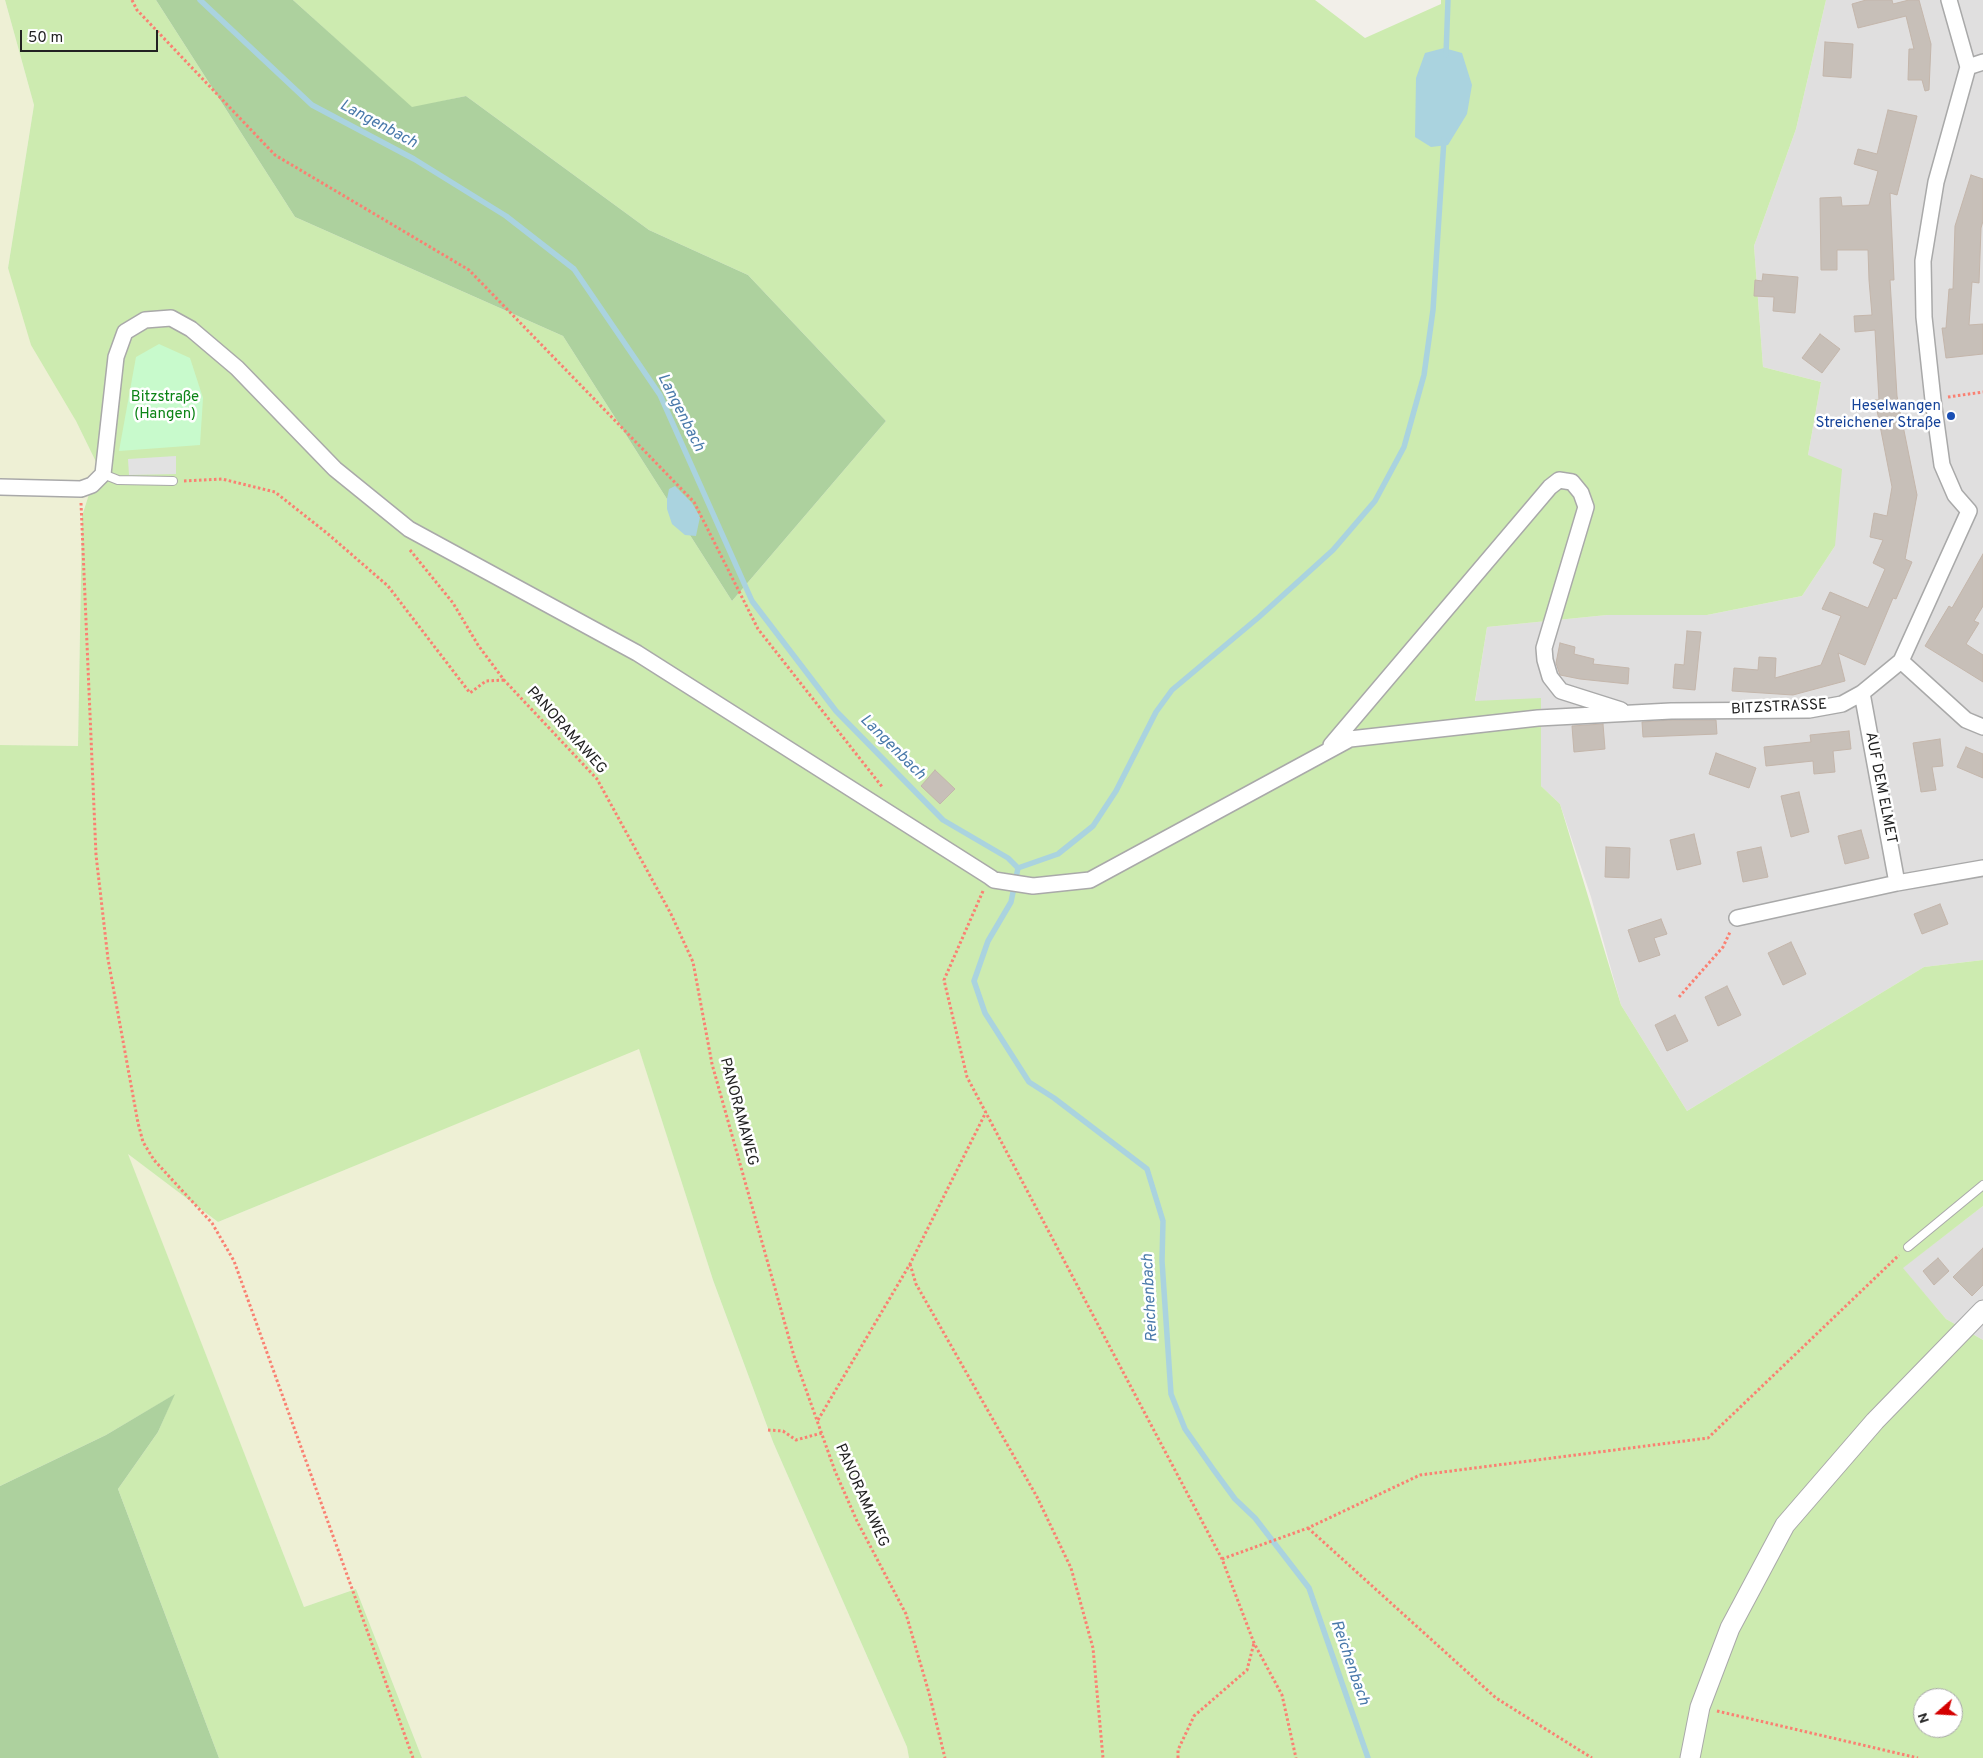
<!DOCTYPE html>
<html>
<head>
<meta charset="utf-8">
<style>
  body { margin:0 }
  #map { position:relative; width:1983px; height:1758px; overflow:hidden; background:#f2efe9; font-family:Overpass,sans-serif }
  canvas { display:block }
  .north { position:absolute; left:1913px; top:1688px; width:50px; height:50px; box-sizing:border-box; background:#fff; border:1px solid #a7a7a7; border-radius:50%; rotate:251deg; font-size:14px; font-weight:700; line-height:20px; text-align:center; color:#222 }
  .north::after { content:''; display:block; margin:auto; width:18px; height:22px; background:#d40000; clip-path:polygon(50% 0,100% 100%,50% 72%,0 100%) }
  .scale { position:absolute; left:20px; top:30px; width:138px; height:22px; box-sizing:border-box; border:2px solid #222; border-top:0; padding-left:6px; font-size:15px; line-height:18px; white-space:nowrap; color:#222; -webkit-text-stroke:4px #fff; paint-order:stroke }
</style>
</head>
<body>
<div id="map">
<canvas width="1983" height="1758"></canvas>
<div class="north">N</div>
<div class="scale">50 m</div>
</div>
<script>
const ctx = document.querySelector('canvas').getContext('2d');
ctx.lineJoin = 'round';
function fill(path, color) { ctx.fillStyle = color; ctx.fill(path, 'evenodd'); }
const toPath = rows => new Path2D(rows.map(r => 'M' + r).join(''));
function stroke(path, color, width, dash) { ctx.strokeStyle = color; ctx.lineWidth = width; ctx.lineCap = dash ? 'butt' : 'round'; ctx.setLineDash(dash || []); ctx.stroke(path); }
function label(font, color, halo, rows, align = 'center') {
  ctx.font = font + ' Overpass,sans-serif'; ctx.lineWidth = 5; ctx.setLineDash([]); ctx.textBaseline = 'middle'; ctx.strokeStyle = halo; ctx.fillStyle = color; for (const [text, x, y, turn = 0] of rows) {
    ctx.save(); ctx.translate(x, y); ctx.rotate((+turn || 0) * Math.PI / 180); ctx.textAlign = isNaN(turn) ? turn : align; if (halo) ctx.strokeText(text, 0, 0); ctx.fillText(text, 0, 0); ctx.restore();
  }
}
fill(toPath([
  [1826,0,1983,0,1983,960,1924,967,1687,1111,1621,1005,1591,897,1560,804,1541,786,1541,699,1475,702,1487,627,1607,615,1707,615,1802,596,1835,546,1808,455,1821,382,1763,367,1754,246,1796,129],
  [1983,1206,1983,1340,1946,1319,1902,1268]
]), '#e0dfdf');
fill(toPath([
  [0,0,5,0,34,105,8,268,76,421,98,466,82,516,78,747,0,745],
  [639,1048,713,1280,773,1442,907,1747,909,1758,422,1758,356,1589,304,1607,127,1153,218,1222]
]), '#eef0d5');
fill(toPath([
  [5,0,156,0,295,217,563,336,732,601,886,421,748,275,649,230,466,96,412,108,293,0,1315,0,1365,38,1441,4,1441,0,1826,0,1796,129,1754,246,1763,367,1821,382,1808,455,1842,469,1835,546,1802,596,1707,615,1607,615,1487,627,1475,701,1541,698,1541,786,1560,804,1621,1005,1687,1111,1924,967,1983,960,1983,1206,1903,1268,1946,1319,1983,1340,1983,1758,909,1758,907,1747,773,1442,713,1280,639,1049,218,1222,128,1154,304,1607,356,1589,422,1758,219,1758,118,1489,158,1432,174,1395,106,1435,0,1486,0,745,78,746,82,516,98,466,76,421,31,345,8,268,34,105],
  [1923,1698,1953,1698,1953,1728,1923,1728]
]), '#cdebb0');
fill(toPath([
  [156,0,293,0,412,107,466,96,649,230,748,275,886,421,732,601,563,336,295,217],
  [175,1394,158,1432,118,1489,219,1758,0,1758,0,1486,106,1435]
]), '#add19e');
fill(toPath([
  [159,344,190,358,203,398,200,445,119,451,136,357]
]), '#c8facc');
fill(toPath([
  [176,456,176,474,129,475,128,459]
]), '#e2e2e2');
fill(toPath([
  [1444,48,1462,53,1472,85,1467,114,1448,145,1431,147,1415,137,1416,78,1425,53],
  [675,486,692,503,700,517,696,536,685,535,672,524,667,509,667,499,669,489]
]), '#aad3df');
stroke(toPath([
  [200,0,312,105,414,159,506,216,574,269,660,395,752,601,836,711,943,820,1008,858,1018,868],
  [1446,55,1448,0],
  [1018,868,1058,854,1093,826,1116,791,1156,712,1172,690,1259,617,1333,550,1375,501,1404,447,1424,375,1433,310,1444,139],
  [1018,868,1011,902,988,941,974,981,985,1013,1029,1082,1054,1098,1147,1169,1163,1221,1162,1261,1171,1394,1185,1429,1213,1469,1235,1499,1255,1518,1309,1588,1368,1758]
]), '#aad3df', 5.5);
const building = toPath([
  [1866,0,1892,0,1893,4,1909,0,1919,0,1931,44,1929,90,1925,91,1922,80,1908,80,1909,49,1914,49,1906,16,1858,28,1852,4,1866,0],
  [1825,42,1853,44,1851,78,1823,76,1825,42],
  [1888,110,1917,116,1897,195,1890,193,1894,280,1890,280,1897,396,1917,495,1905,559,1912,562,1896,599,1893,598,1865,665,1838,653,1845,681,1793,695,1732,691,1734,668,1758,670,1759,657,1776,658,1775,678,1821,665,1841,616,1822,609,1830,592,1868,608,1885,569,1873,563,1883,540,1870,537,1874,513,1887,516,1892,487,1875,400,1879,400,1875,330,1855,332,1854,316,1872,315,1869,280,1868,250,1837,250,1837,270,1821,270,1820,198,1841,197,1842,206,1869,205,1878,171,1854,164,1858,149,1877,154,1888,110],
  [1971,175,1983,179,1983,221,1981,228,1979,283,1972,282,1969,325,1983,324,1983,354,1946,358,1942,328,1946,328,1949,289,1953,289,1955,226,1971,175],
  [1763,274,1798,277,1795,313,1773,311,1774,297,1754,296,1755,280,1762,281,1763,274],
  [1820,334,1840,349,1822,373,1802,358,1820,334],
  [1983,554,1983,606,1974,621,1979,623,1966,644,1983,655,1983,682,1925,646,1949,606,1952,608,1983,554],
  [1687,631,1701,632,1695,690,1673,688,1675,664,1684,665,1687,631],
  [1560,643,1575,647,1574,654,1594,659,1593,664,1629,668,1628,684,1580,679,1560,675,1556,663,1560,643],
  [1671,720,1716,720,1717,734,1643,737,1642,722,1671,720],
  [1603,724,1605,749,1574,752,1572,726,1603,724],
  [1849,731,1851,749,1833,751,1835,772,1814,774,1813,761,1766,766,1764,747,1811,742,1810,735,1849,731],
  [1940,739,1943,766,1932,767,1936,790,1921,792,1913,743,1940,739],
  [1966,747,1983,754,1983,778,1957,767,1966,747],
  [1716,753,1756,768,1749,788,1709,774,1716,753],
  [935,770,955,789,940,804,921,786,935,770],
  [1799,792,1809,832,1791,837,1781,796,1799,792],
  [1861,830,1869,858,1845,864,1838,836,1861,830],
  [1694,834,1701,864,1677,870,1670,840,1694,834],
  [1606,847,1630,848,1629,878,1605,877,1606,847],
  [1761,847,1768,877,1743,882,1737,852,1761,847],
  [1940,904,1948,924,1922,934,1914,914,1940,904],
  [1661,919,1667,934,1654,938,1660,955,1639,962,1628,930,1661,919],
  [1791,942,1806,974,1783,985,1768,953,1791,942],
  [1727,986,1741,1015,1718,1026,1705,997,1727,986],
  [1675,1015,1688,1041,1667,1051,1655,1025,1675,1015],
  [1983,1248,1983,1285,1972,1296,1953,1277,1983,1248],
  [1938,1258,1949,1271,1934,1285,1923,1271,1938,1258]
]);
fill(building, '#c7bfb8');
stroke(building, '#c4b6ab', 1);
const service = toPath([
  [103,474,118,480,173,481],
  [1908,1247,1983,1185]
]);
const minor = toPath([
  [1949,0,1968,67,1936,182,1923,261,1924,317,1933,400,1942,465,1955,495,1969,511],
  [1968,67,1983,62],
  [0,487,81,489,92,485,103,474,116,357,125,332,145,320,171,318,191,329,237,368,335,469,409,529,637,653,990,877,994,880,1033,886,1090,880,1350,739,1538,718,1671,711,1809,710,1842,704,1862,693,1901,661,1969,511],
  [1901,661,1966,720,1983,727],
  [1862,693,1897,883],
  [1331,745,1550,487,1559,480,1572,482,1581,493,1586,507,1544,648,1545,660,1550,677,1561,691,1621,710],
  [1737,918,1897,883,1983,868]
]);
const tertiary = toPath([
  [1690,1758,1700,1707,1730,1628,1785,1525,1875,1421,1983,1310]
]);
stroke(service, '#a9a9a9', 10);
stroke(minor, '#a9a9a9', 18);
stroke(tertiary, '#a9a9a9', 21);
stroke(toPath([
  [132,0,137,10,275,155,469,270,694,502,758,629,883,788],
  [1948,397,1983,392],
  [184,481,222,479,275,492,328,534,388,586,470,693,486,681,504,680],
  [81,503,96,855,108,959,138,1123,143,1142,154,1160,212,1223,234,1261,413,1758],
  [410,550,453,603,478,645,504,680,597,779,671,914,693,962,712,1064,794,1356,835,1471,857,1521,906,1614,929,1693,945,1758],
  [983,891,944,980,967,1077,1222,1559,1254,1643,1282,1695,1296,1758],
  [1679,997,1723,947,1730,932],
  [910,1264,916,1284,1037,1497,1071,1568,1093,1648,1103,1758],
  [818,1420,910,1264,986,1112],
  [768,1430,783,1431,796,1440,822,1433],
  [1308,1528,1496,1698,1592,1758],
  [1222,1559,1308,1528,1420,1475,1708,1438,1899,1255],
  [1717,1711,1918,1758],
  [1178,1758,1178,1750,1194,1716,1247,1670,1254,1643]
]), '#fa8072', 3, [2.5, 2.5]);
stroke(service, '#fff', 8);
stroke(minor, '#fff', 15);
stroke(tertiary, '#fff', 19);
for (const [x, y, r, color] of [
  [1951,416,5,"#1a4fb4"]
]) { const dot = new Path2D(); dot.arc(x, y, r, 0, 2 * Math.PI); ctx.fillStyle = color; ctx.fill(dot); stroke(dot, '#fff', 2); }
label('15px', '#0c8416', '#fff', [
  ["Bitzstraße",165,398],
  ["(Hangen)",165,415]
]);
label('15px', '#164399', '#fff', [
  ["Heselwangen",1941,407],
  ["Streichener Straße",1941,424]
], 'right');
label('15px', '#222', '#fff', [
  ["BITZSTRASSE",1779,708,-3],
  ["PANORAMAWEG",566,731,48],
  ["AUF DEM ELMET",1880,788,79],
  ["PANORAMAWEG",738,1112,75],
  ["PANORAMAWEG",861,1496,66]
]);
label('italic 16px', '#4a7aab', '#fff', [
  ["Langenbach",378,125,28],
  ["Langenbach",680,413,63],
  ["Langenbach",892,748,45],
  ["Reichenbach",1151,1298,-93],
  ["Reichenbach",1349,1663,71]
]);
</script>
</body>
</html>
